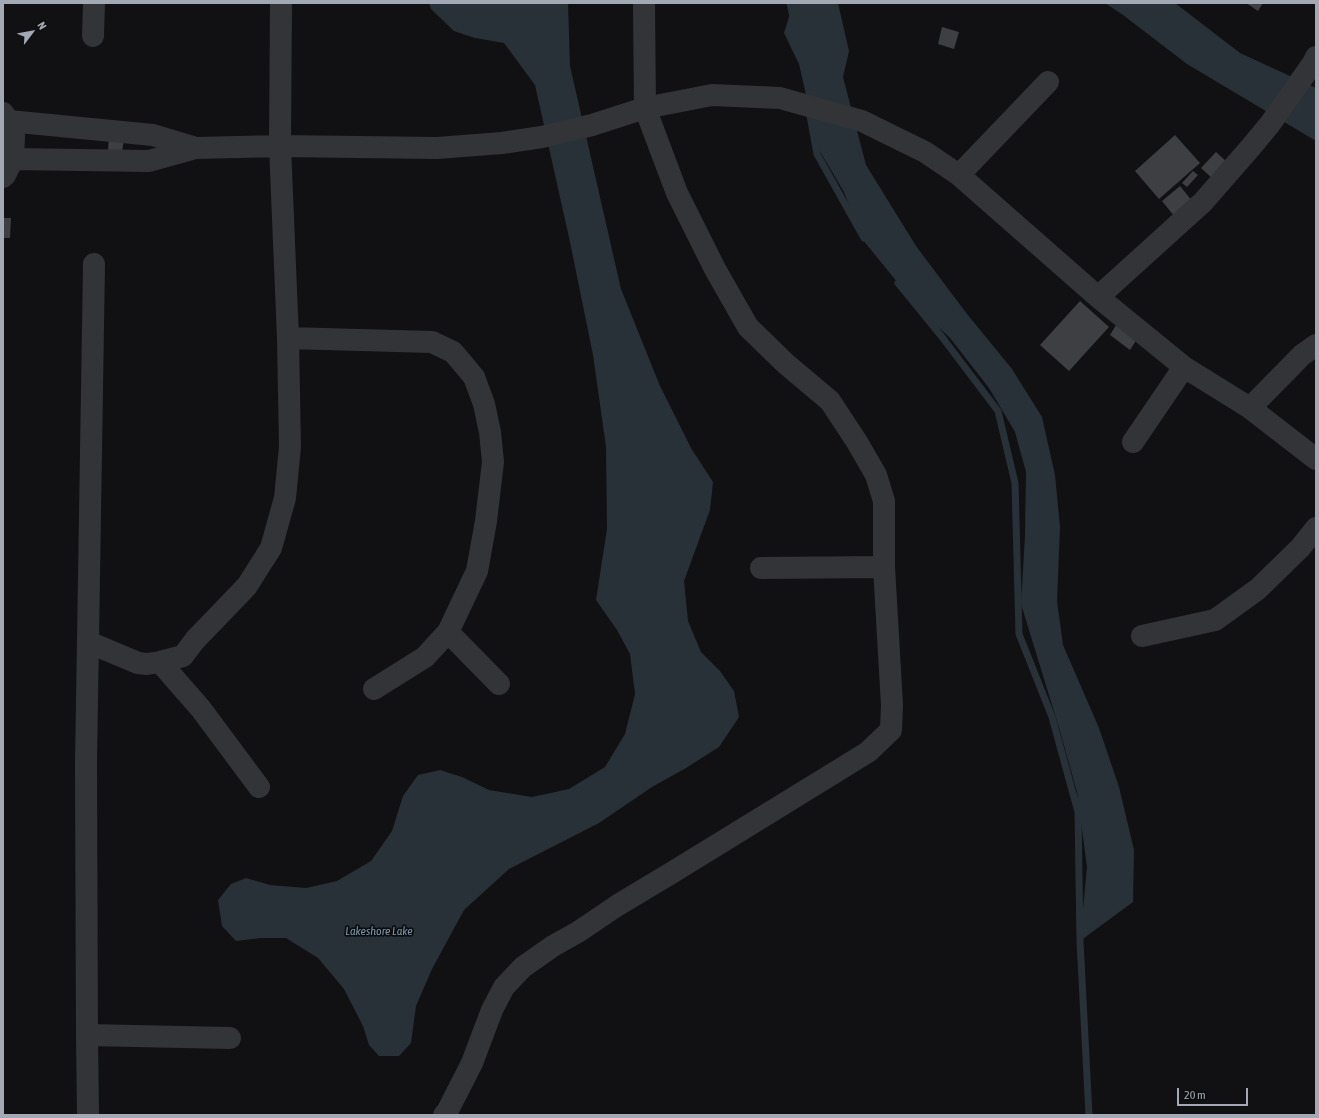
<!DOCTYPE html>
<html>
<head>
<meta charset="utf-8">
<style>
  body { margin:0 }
  #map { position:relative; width:1319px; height:1118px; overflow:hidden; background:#111113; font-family:"Asap Condensed",sans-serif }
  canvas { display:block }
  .frame { position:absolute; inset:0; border:4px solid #a2a9b4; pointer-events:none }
  .north { position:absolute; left:12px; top:12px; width:40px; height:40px; -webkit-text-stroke:3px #0d0d0e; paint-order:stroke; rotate:58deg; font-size:11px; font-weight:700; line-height:16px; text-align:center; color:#a2a9b4 }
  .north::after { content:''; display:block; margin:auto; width:14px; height:18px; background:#a2a9b4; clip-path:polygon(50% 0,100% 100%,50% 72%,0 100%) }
  .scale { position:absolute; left:1177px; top:1088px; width:71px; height:18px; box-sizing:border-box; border:2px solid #a2a9b4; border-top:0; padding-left:5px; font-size:12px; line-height:14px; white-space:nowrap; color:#a2a9b4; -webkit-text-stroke:3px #0d0d0e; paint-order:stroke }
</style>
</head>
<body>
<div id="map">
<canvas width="1319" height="1118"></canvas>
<div class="frame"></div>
<div class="north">N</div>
<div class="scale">20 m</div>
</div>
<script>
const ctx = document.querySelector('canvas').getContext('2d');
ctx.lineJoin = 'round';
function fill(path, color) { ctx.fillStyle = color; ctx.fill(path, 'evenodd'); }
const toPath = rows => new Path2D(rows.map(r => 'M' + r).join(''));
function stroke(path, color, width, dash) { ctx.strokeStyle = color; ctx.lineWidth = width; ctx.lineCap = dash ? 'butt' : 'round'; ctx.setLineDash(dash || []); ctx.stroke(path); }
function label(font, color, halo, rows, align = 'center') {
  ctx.font = font + ' "Asap Condensed",sans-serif'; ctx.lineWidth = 3.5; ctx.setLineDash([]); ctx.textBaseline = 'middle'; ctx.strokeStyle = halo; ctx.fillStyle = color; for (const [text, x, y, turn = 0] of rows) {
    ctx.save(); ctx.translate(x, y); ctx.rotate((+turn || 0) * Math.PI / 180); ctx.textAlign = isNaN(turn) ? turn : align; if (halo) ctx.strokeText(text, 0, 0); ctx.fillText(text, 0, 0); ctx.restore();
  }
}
fill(toPath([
  [429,3,568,3,570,66,621,289,660,386,691,448,713,482,710,510,684,581,688,621,701,652,720,671,734,691,739,717,719,747,686,768,652,787,599,823,509,869,464,910,432,969,416,1006,411,1043,399,1056,379,1056,369,1045,363,1026,344,989,318,958,286,938,261,938,236,941,222,926,218,900,231,884,246,878,270,885,306,888,337,881,371,861,392,831,403,796,418,775,440,770,462,777,489,790,532,797,569,789,605,767,625,734,635,694,630,654,617,630,596,600,607,529,606,447,593,355,570,242,535,85,504,43,475,38,454,31,431,9],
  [791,3,838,3,849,51,843,77,866,165,916,246,967,314,1012,369,1042,417,1055,475,1060,527,1057,601,1063,645,1099,728,1119,787,1134,850,1133,902,1080,941,1087,867,1077,792,1060,731,1021,604,1025,536,1026,472,1015,432,989,388,950,338,919,309,863,240,844,192,818,148,799,64,784,33,792,7],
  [1105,3,1175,3,1240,53,1316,88,1316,141,1187,64,1123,15]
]), '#283137');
stroke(toPath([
  [790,3,793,17],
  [809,110,817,154,864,238],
  [898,283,942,337,998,411,1015,483,1019,634,1052,717,1078,812,1080,941,1089,1115]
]), '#283137', 7);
fill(toPath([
  [1246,3,1263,3,1258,11],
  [942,27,959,32,954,49,938,44],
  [1175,135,1200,163,1159,199,1135,171],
  [109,136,124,138,122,153,108,151],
  [1216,152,1228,163,1213,179,1201,168],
  [1193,171,1198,175,1187,187,1182,183],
  [1180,186,1193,202,1175,217,1162,201],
  [3,218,11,218,10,238,3,238],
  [1080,301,1109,327,1069,371,1040,345],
  [1118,322,1139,336,1130,350,1110,335]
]), '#3d3f43');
stroke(toPath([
  [93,36,94,3],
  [3,113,9,121,14,136,13,159,5,175,3,177],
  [9,121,153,135,196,148],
  [13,159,149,161,196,148,280,146,437,148,502,143,542,137,592,125,645,108,712,95,780,98,862,121,925,152,959,175,1098,297,1184,367,1250,408,1316,459],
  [959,175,1048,82],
  [1098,297,1203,202,1251,147,1270,124,1313,63,1316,57],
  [288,338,432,342,453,352,474,377,484,404,490,432,493,462,486,521,477,571,448,632,425,657,374,689],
  [1250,408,1302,355,1316,345],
  [1133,442,1184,367],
  [761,568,884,567],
  [448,632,499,684],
  [1142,636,1215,620,1258,589,1300,548,1316,528],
  [88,642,138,663,147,664,160,662,201,709,259,787],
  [160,662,183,656,195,640,247,586,271,548,285,498,290,447,288,338,280,146,281,3],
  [87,1035,230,1038],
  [88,1115,87,1035,86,764,94,264],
  [444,1115,448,1110,472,1063,492,1010,504,987,523,967,553,946,578,932,618,905,673,872,868,752,891,730,892,705,884,567,884,501,876,475,857,442,830,401,785,363,748,327,715,269,677,193,645,108,644,3]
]), '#323438', 22);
label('italic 12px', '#7898b1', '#0d0d0e', [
  ["Lakeshore Lake",379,931]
]);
</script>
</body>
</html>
